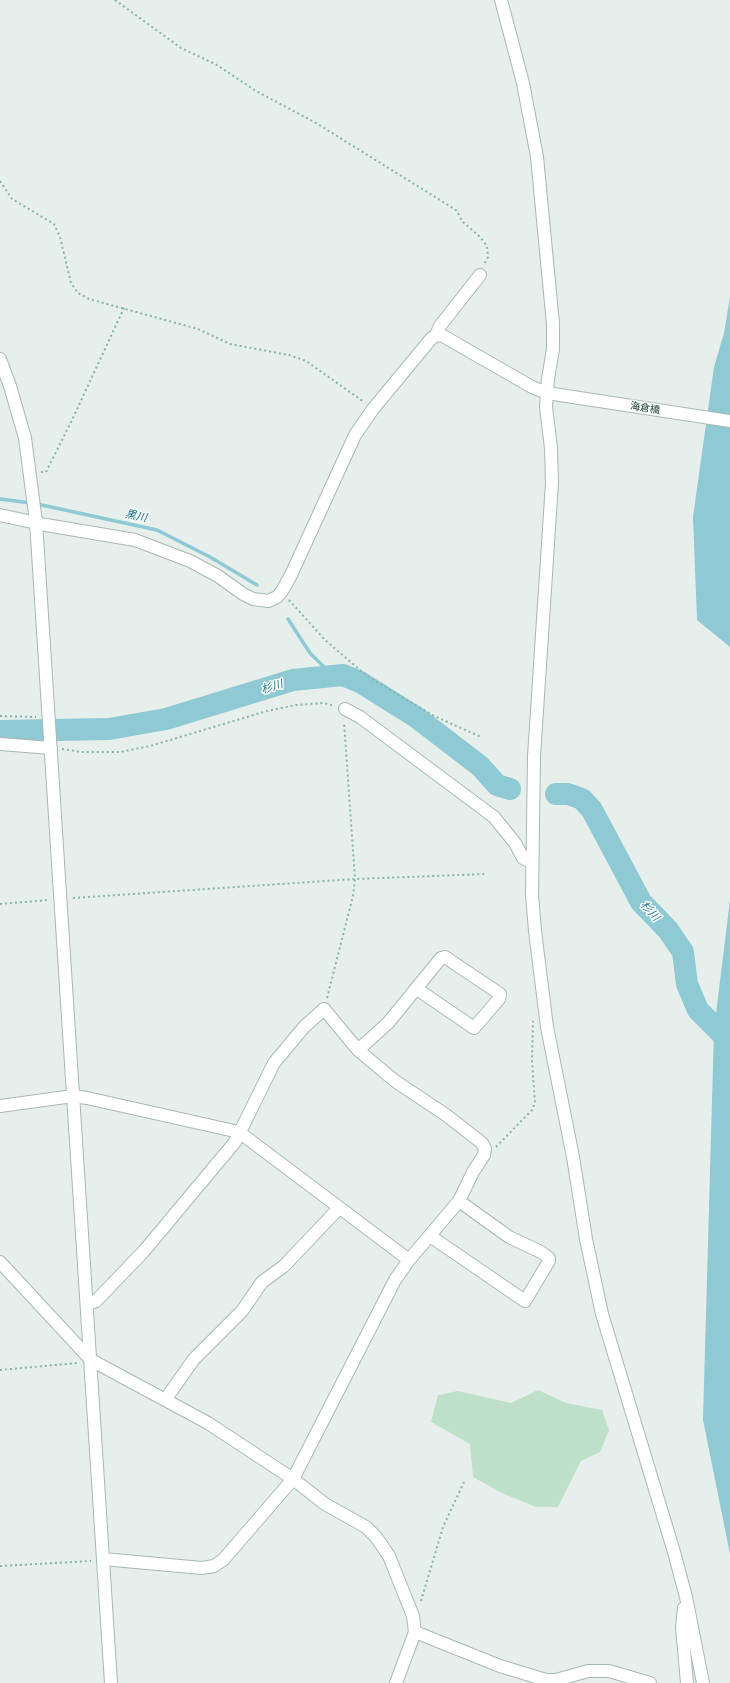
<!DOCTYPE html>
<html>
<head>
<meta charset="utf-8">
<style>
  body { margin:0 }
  canvas { display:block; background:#e6efeb }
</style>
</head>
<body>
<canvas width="730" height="1683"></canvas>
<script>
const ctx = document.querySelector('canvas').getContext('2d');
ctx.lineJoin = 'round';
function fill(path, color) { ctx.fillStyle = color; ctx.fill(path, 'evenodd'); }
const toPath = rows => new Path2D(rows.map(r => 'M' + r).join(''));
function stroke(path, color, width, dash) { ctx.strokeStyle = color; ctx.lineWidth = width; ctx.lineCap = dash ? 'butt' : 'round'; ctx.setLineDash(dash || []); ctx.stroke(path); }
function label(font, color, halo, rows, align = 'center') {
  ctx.font = font + ' "Golos Text","Noto Sans JP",sans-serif'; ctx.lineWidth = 3; ctx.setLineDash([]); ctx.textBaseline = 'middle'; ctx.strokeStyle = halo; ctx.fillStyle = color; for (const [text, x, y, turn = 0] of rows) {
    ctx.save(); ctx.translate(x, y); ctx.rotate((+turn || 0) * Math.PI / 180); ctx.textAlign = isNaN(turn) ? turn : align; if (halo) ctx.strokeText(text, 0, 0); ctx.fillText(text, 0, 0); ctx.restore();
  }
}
fill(toPath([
  [538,1390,566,1403,602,1410,609,1430,600,1452,581,1461,558,1507,536,1507,502,1493,473,1477,470,1444,431,1422,438,1395,458,1391,511,1403]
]), '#bfe0c8');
fill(toPath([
  [730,297,730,647,697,620,693,517,714,367,724,333],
  [730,900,730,1554,703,1420,714,1030]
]), '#8ec9d4');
stroke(toPath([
  [0,499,31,503],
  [37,504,157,530,210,557,257,585],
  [288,619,310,653,332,675]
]), '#8ec9d4', 3.5);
stroke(toPath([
  [0,731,109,729,166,719,293,680,343,675,360,682,416,717,480,766,497,785,510,789],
  [556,794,568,794,582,799,592,810,641,902,668,930,683,952,687,984,698,1010,730,1042]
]), '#8ec9d4', 22);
const minor = toPath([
  [501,0,523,83,537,157,553,324,553,349,548,379,546,407,551,448,552,483,534,756,532,895,535,931,547,1027,573,1157,586,1239,602,1314,674,1552,686,1597,703,1683],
  [436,335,440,326,480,275],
  [0,359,10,386,25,438,36,522,111,1683],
  [0,515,46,525,135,540,190,561,218,576,243,594,253,599,268,601,277,597,282,591,291,575,355,435,373,409,430,340,436,335,443,336,532,387,547,393,730,421],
  [345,709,360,717,494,817,515,843,523,858,532,863],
  [0,744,51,748],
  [358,1050,388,1023,441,958,445,957,500,994,499,999,474,1028,417,989],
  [0,1106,73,1096,87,1098,239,1132,409,1260],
  [430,1236,525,1301,549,1261,549,1258,541,1252,509,1237,459,1201],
  [0,1262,91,1360,208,1423,293,1479,395,1280,409,1260,459,1201,473,1172,484,1155,485,1149,482,1143,446,1115,395,1081,358,1050,324,1009,304,1027,274,1063,235,1142,144,1251,96,1301,87,1304],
  [165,1400,194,1359,242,1311,262,1282,284,1266,339,1208],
  [103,1559,202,1568,214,1566,223,1560,293,1479,325,1504,366,1527,376,1537,389,1556,413,1616,415,1632,396,1683],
  [684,1608,682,1627,687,1683],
  [415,1632,500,1666,546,1680,556,1680,588,1671,609,1671,650,1683]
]);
stroke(minor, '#a8b8b2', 14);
stroke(toPath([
  [115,0,181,48,217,65,256,91,316,123,456,210,463,222,480,237,487,246,488,257,484,265],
  [0,181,12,199,54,224,60,237,71,283,78,293,89,299,198,329,230,344,289,355,306,361,364,402],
  [41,472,46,472,72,420,124,308],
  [289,600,325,640,367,676,432,715,481,737],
  [0,716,36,717],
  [62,749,81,752,120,752,150,746,267,711,296,705,324,703,334,706],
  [73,898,355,879,487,874],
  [0,904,49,900],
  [327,998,353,896,355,879,344,722],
  [496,1147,532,1110,535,1103,532,1061,533,1021],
  [0,1370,78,1363],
  [0,1566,91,1561],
  [421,1601,443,1527,464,1482]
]), '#86b3a5', 2, [2, 3]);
stroke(minor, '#fff', 12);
label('10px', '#24423a', '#f7fbf9', [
  ["海倉橋",645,408,9]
]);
label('italic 11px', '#1c6f80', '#f7fbf9', [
  ["黒川",136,516,11],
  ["杉川",272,687,-17],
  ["杉川",650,911,47]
]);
</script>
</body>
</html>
